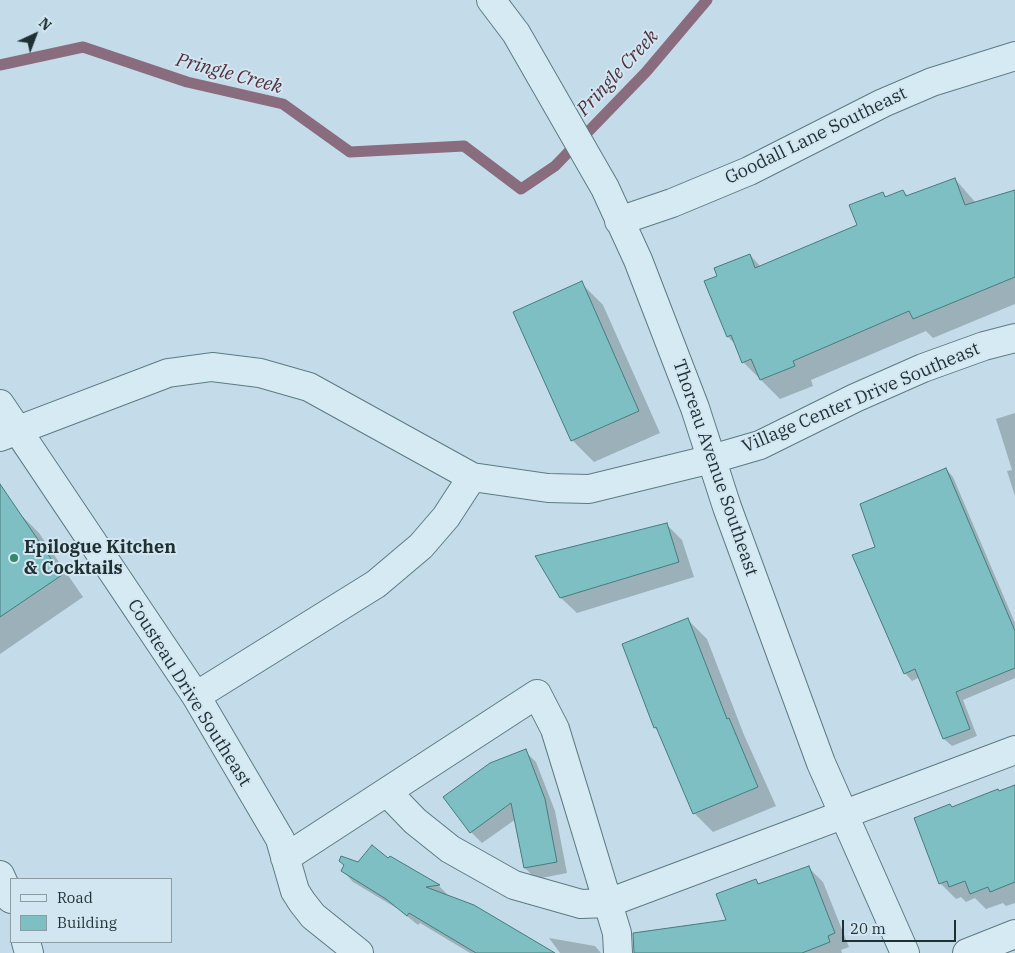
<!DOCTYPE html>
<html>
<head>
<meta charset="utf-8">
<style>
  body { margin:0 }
  #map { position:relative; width:1015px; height:953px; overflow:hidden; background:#c4dce9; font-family:"IBM Plex Serif",serif }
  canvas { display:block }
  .legend { position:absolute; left:10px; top:878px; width:162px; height:65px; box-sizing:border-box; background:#d2e6f1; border:1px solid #8a9da5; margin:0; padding:6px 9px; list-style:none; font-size:15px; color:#1f3033 }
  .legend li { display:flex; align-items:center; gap:10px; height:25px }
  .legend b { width:25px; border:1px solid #8a9da5 }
  .north { position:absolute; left:10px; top:10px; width:50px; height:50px; -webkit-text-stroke:4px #d2e6f1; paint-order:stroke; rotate:43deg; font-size:14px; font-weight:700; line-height:20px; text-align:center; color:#1f3033 }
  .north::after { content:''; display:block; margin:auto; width:18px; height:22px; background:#1f3033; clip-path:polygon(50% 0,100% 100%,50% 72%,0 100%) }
  .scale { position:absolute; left:842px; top:920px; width:114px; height:22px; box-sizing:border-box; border:2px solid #1f3033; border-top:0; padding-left:6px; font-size:15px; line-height:18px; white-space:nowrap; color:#1f3033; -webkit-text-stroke:4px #d2e6f1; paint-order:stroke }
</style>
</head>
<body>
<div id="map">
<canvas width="1015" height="953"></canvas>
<ul class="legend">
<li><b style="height:6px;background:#d6eaf4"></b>Road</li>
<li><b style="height:14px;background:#7ebfc3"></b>Building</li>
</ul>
<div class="north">N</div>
<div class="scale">20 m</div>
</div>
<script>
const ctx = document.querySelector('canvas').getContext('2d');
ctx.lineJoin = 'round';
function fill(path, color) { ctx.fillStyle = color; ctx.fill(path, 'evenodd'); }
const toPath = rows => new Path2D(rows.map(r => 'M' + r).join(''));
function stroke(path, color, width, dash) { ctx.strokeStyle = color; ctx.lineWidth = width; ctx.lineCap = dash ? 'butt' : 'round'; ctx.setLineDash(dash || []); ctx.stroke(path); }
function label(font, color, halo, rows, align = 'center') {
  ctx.font = font + ' "IBM Plex Serif",serif'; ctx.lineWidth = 4; ctx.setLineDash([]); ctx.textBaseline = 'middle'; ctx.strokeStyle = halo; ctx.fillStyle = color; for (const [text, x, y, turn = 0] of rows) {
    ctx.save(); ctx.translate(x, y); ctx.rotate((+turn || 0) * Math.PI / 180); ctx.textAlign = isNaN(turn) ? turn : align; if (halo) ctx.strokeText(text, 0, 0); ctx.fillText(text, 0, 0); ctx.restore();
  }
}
fill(toPath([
  [955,179,976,203,1015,191,1015,304,933,338,926,331,811,380,813,386,780,399,743,362,736,345,728,337,719,277,750,255,761,267,858,225,883,193,887,198,903,191,909,197],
  [581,283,603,305,660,433,594,462,572,440],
  [1015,413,1015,496,1007,471,1012,470,996,419],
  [946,469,953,477,1015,623,1015,678,963,700,977,736,952,746,944,739,920,677,912,681,905,673,876,547],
  [17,511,39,533,83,597,0,654,0,523],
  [666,524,682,540,694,577,577,613,561,598],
  [688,620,707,639,744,735,776,806,713,832,694,813,660,732,655,728,623,645],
  [525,751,536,762,555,811,567,873,536,879,525,868,516,819,482,843,471,832],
  [1015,786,1015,903,1006,906,1003,903,986,909,975,898,966,902,961,897,956,899,940,883,953,808],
  [390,857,439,886,448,895,446,896,553,953,470,953,420,923,418,925,398,909,353,882,343,871,358,864,388,860],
  [809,868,823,882,849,947,841,950,842,953,646,953,728,921,756,880,760,885],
  [549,938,595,946,601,953,560,953]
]), '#0003');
stroke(toPath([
  [0,65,83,47,187,82,283,104,350,152,464,146,521,189,555,166,646,72,707,0]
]), '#896d7e', 11);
const building = toPath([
  [955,178,965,205,1015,190,1015,277,913,319,909,311,793,361,795,366,760,380,751,359,742,363,731,335,727,337,704,281,717,276,714,268,750,254,755,268,857,225,849,205,883,192,885,197,903,190,906,196,955,178],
  [582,281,639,411,571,441,513,312,582,281],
  [946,468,1015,631,1015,668,956,692,970,729,943,739,915,669,904,674,852,555,875,547,860,504,946,468],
  [0,484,62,575,0,617,0,484],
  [667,523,679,562,560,598,535,556,667,523],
  [688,618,727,719,729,718,758,787,693,814,656,727,654,728,622,644,688,618],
  [526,749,545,799,557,862,524,868,511,803,470,833,443,797,490,763,526,749],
  [1015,785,1015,882,990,892,988,887,970,894,965,881,949,887,947,881,939,884,914,818,950,804,952,807,998,789,999,791,1015,785],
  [372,845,388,858,390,856,440,885,426,887,474,905,555,953,476,953,409,913,407,916,386,899,341,871,344,865,339,861,341,856,358,862,372,845],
  [809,866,835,933,828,936,830,942,802,953,634,953,633,933,726,920,716,894,756,879,758,884,809,866]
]);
fill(building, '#7ebfc3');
stroke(building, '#457c7d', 1);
const minor = toPath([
  [491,0,516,33,605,188,638,260,695,408,727,507,821,763,905,953],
  [619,221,672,203,749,171,883,103,932,82,1015,56],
  [0,404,196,696,280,839,295,891,302,902,313,916,359,953],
  [0,437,168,373,212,367,260,373,309,387,472,477,548,488,589,489,712,459,760,445,855,398,923,368,984,346,1015,338],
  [196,696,376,584,421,546,446,517,472,477],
  [387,792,415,821,450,849,514,885,581,904,608,903,1015,750],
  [285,858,537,694,555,729,578,804,617,933,618,953],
  [0,875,11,899],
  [26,942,29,953],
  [967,953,1015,934]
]);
stroke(minor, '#5c7b81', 30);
stroke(minor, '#d6eaf4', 28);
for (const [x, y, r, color] of [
  [14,558,5,"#338969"]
]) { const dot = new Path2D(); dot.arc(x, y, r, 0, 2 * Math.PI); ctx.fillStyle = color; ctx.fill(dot); stroke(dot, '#d2e6f1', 2); }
label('18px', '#1f3033', '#d2e6f1', [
  ["Goodall Lane Southeast",816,136,-26],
  ["Village Center Drive Southeast",861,398,-23],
  ["Thoreau Avenue Southeast",715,468,71],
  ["Cousteau Drive Southeast",189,693,58]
]);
label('bold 18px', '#1f3033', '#d2e6f1', [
  ["Epilogue Kitchen",24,548],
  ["& Cocktails",24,569]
], 'left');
label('italic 19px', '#512f3e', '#d2e6f1', [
  ["Pringle Creek",618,73,-47],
  ["Pringle Creek",229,74,15]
]);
</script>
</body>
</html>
